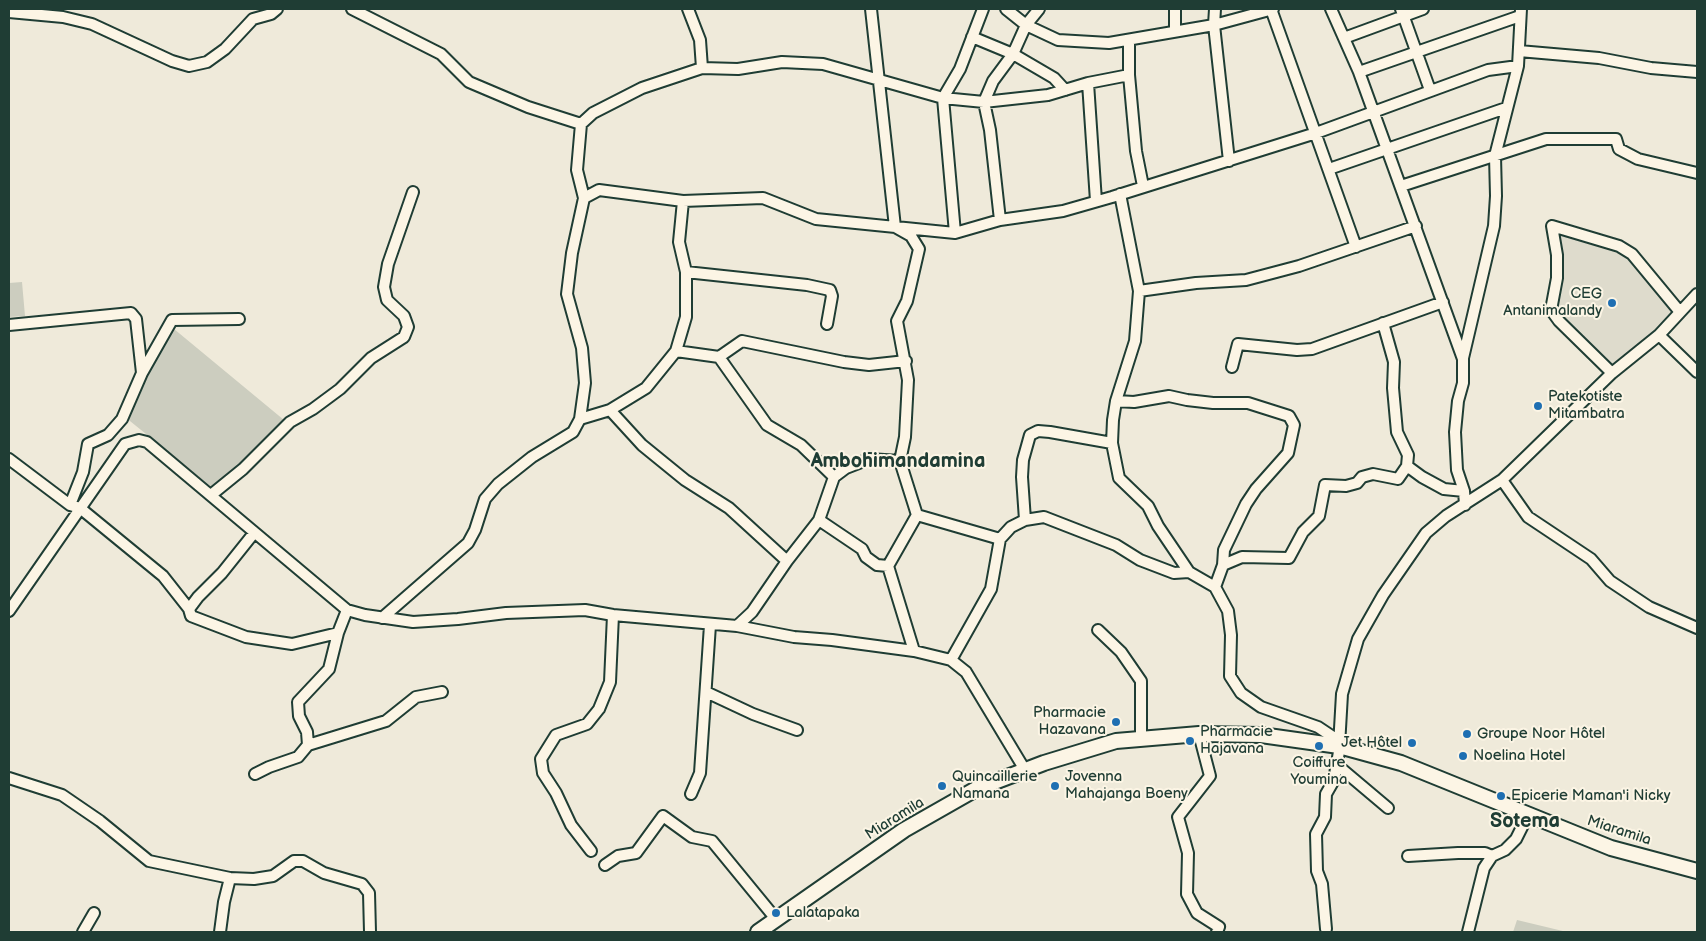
<!DOCTYPE html>
<html>
<head>
<meta charset="utf-8">
<style>
  body { margin:0 }
  #map { position:relative; width:1706px; height:941px; overflow:hidden; background:#efeada; font-family:"Balsamiq Sans",sans-serif }
  canvas { display:block }
  .frame { position:absolute; inset:0; border:10px solid #1f3d34; pointer-events:none }
</style>
</head>
<body>
<div id="map">
<canvas width="1706" height="941"></canvas>
<div class="frame"></div>
</div>
<script>
const ctx = document.querySelector('canvas').getContext('2d');
ctx.lineJoin = 'round';
function fill(path, color) { ctx.fillStyle = color; ctx.fill(path, 'evenodd'); }
const toPath = rows => new Path2D(rows.map(r => 'M' + r).join(''));
function stroke(path, color, width, dash) { ctx.strokeStyle = color; ctx.lineWidth = width; ctx.lineCap = dash ? 'butt' : 'round'; ctx.setLineDash(dash || []); ctx.stroke(path); }
function label(font, color, halo, rows, align = 'center') {
  ctx.font = font + ' "Balsamiq Sans",sans-serif'; ctx.lineWidth = 4; ctx.setLineDash([]); ctx.textBaseline = 'middle'; ctx.strokeStyle = halo; ctx.fillStyle = color; for (const [text, x, y, turn = 0] of rows) {
    ctx.save(); ctx.translate(x, y); ctx.rotate((+turn || 0) * Math.PI / 180); ctx.textAlign = isNaN(turn) ? turn : align; if (halo) ctx.strokeText(text, 0, 0); ctx.fillText(text, 0, 0); ctx.restore();
  }
}
fill(toPath([
  [1552,226,1619,246,1680,312,1612,373,1551,310,1557,278]
]), '#dedbcc');
fill(toPath([
  [22,282,25,316,9,317,9,283],
  [168,324,284,420,214,489,125,417],
  [1517,920,1567,932,1513,932]
]), '#cccdbf');
const minor = toPath([
  [352,9,441,54,469,82,528,107,581,124],
  [688,9,700,40,702,68],
  [871,9,895,227,911,236,919,249,907,301,897,321,908,380,905,437,900,461,917,515,888,566,914,651],
  [1006,9,1026,25,1058,40,1109,43,1214,25,1273,9],
  [1175,9,1175,31],
  [1215,9,1214,25,1229,161],
  [1271,9,1356,247],
  [1331,9,1359,72,1463,359,1463,383,1458,401,1455,432,1457,470,1464,491,1465,505],
  [1401,9,1430,90],
  [9,12,63,17,92,24,172,61,189,66,207,62,225,49,253,19,271,14,277,9],
  [972,37,1013,54,1054,78,1065,90],
  [1344,38,1423,9],
  [1129,41,1129,75,1136,151,1143,186],
  [1519,51,1599,58,1651,68,1697,72],
  [1359,72,1520,16],
  [1088,83,1096,201],
  [1329,169,1506,108],
  [1401,186,1546,139,1616,139,1619,149,1638,159,1697,173],
  [1120,194,1139,291,1135,341,1116,401,1113,420,1112,443,1119,478,1148,506,1158,526,1189,572,1215,587,1228,611,1231,635,1230,676,1241,693,1261,707,1318,727,1339,741],
  [584,198,577,170,581,124,593,113,642,88,702,68,738,69,782,62,823,64,943,98,984,102,1048,95,1088,83,1129,75],
  [1000,220,990,130,984,102,993,81,1013,54,1026,25,1039,9],
  [955,233,943,98,960,69,983,9],
  [686,272,807,285,830,290,832,296,827,324],
  [1139,291,1196,283,1246,280,1299,266,1416,226],
  [1383,323,1394,362,1393,388,1397,432,1408,455,1407,466,1422,477,1444,489,1464,491],
  [9,325,131,313,136,319,142,373],
  [1659,335,1697,372],
  [676,351,719,357,767,425,801,445,834,477],
  [719,357,742,341,844,362,869,365,906,361],
  [1463,358,1494,226,1496,196,1495,156,1518,66,1521,9],
  [1232,367,1238,344,1297,350,1312,349,1443,302],
  [1612,373,1559,321,1551,310,1557,278,1557,255,1552,226,1619,246,1632,254,1680,312],
  [1116,401,1134,402,1169,396,1187,400,1213,403,1248,403,1289,416,1294,425,1288,453,1256,489,1246,504,1224,550,1223,565],
  [610,410,642,445,685,480,729,508,787,561],
  [580,419,585,383,582,348,567,294,572,253,584,198,599,190,683,201,763,198,816,219,955,233,1000,220,1063,211,1112,197,1316,133,1488,70,1518,66],
  [9,459,70,505,80,508,163,576,189,609],
  [1502,480,1528,517,1591,559,1610,581,1649,607,1697,628],
  [211,495,243,469,290,422,313,409,340,389,371,358,404,337,408,327,404,316,387,300,384,287,388,264,413,192],
  [70,505,83,472,88,444,108,435,122,419,142,373,172,320,239,319],
  [917,515,1000,539],
  [819,520,862,549,866,557,877,565,888,566],
  [1025,520,1022,477,1023,460,1030,435,1038,431,1050,432,1112,443],
  [254,533,222,573,198,597,189,609,191,616,246,637,292,644,338,633],
  [1215,587,1223,565,1242,557,1289,558,1303,532,1319,516,1325,485,1346,486,1357,483,1362,477,1373,474,1398,479,1407,466],
  [9,611,125,444,139,440,147,442,347,610,365,615,413,622,458,619,506,613,585,610,613,615,737,626,794,637,832,640,914,651,951,660,966,672,1025,770],
  [382,618,468,543,475,530,485,499,498,484,532,457,573,432,580,419,610,410,646,388,676,351,686,317,686,272,679,242,683,201],
  [737,626,752,612,787,561,819,520,834,477,846,468,869,459,900,461],
  [1098,630,1121,652,1141,681,1141,738],
  [951,660,991,589,1000,539,1011,527,1025,520,1044,517,1116,545,1140,560,1174,573,1189,572],
  [706,692,753,714,797,730],
  [1199,734,1210,776,1178,817,1188,853,1187,894,1197,913,1219,927,1217,932],
  [308,745,386,721,416,697,442,692],
  [1339,746,1342,694,1358,639,1383,595,1426,533,1446,516,1502,480,1612,373,1659,335,1697,294],
  [1337,765,1388,808],
  [255,774,269,767,298,757,308,745,307,732,299,716,298,702,329,669,338,633,347,610],
  [9,778,62,795,100,821,149,861,230,878,254,879,273,876,294,861,303,861,324,873,362,884,369,893,370,932],
  [691,794,700,773,710,625],
  [591,851,571,825,556,793,543,773,541,759,556,735,587,724,599,709,610,682,613,615],
  [1408,856,1458,853,1485,853,1492,856],
  [605,865,618,856,636,853,663,816,692,837,712,841,776,919],
  [1326,929,1322,884,1317,871,1316,834,1325,817,1326,794,1334,780,1340,746],
  [83,932,94,913],
  [220,932,224,902,230,878],
  [1468,932,1484,868,1492,856,1505,850,1516,839,1528,815]
]);
const major = toPath([
  [758,932,904,830,976,789,1044,763,1116,741,1199,734,1261,735,1339,746,1401,763,1611,848,1697,871]
]);
stroke(minor, '#1f3d34', 14);
stroke(major, '#1f3d34', 18);
stroke(minor, '#fcf5e5', 10);
stroke(major, '#fcf5e5', 14);
for (const [x, y, r, color] of [
  [1612,303,5,"#1f6fb2"],
  [1538,406,5,"#1f6fb2"],
  [1116,722,5,"#1f6fb2"],
  [1467,734,5,"#1f6fb2"],
  [1190,741,5,"#1f6fb2"],
  [1412,743,5,"#1f6fb2"],
  [1319,746,5,"#1f6fb2"],
  [1463,756,5,"#1f6fb2"],
  [942,786,5,"#1f6fb2"],
  [1055,786,5,"#1f6fb2"],
  [1501,796,5,"#1f6fb2"],
  [776,913,5,"#1f6fb2"]
]) { const dot = new Path2D(); dot.arc(x, y, r, 0, 2 * Math.PI); ctx.fillStyle = color; ctx.fill(dot); stroke(dot, '#fcf5e5', 2); }
label('15px', '#1f3d34', '#fcf5e5', [
  ["CEG",1602,294,"right"],
  ["Antanimalandy",1602,311,"right"],
  ["Patekotiste",1548,397],
  ["Mitambatra",1548,414],
  ["Pharmacie",1106,713,"right"],
  ["Hazavana",1106,730,"right"],
  ["Pharmacie",1200,732],
  ["Hajavana",1200,749],
  ["Groupe Noor Hôtel",1477,734],
  ["Jet Hôtel",1402,743,"right"],
  ["Noelina Hotel",1473,756],
  ["Coiffure",1319,763,"center"],
  ["Youmina",1319,780,"center"],
  ["Quincaillerie",952,777],
  ["Namana",952,794],
  ["Jovenna",1065,777],
  ["Mahajanga Boeny",1065,794],
  ["Epicerie Maman'i Nicky",1511,796],
  ["Lalatapaka",786,913]
], 'left');
label('15px', '#1f3d34', '#fcf5e5', [
  ["Miaramila",895,819,-32],
  ["Miaramila",1619,831,18]
]);
label('bold 20px', '#1f3d34', '#fcf5e5', [
  ["Ambohimandamina",898,462],
  ["Sotema",1525,822]
]);
</script>
</body>
</html>
